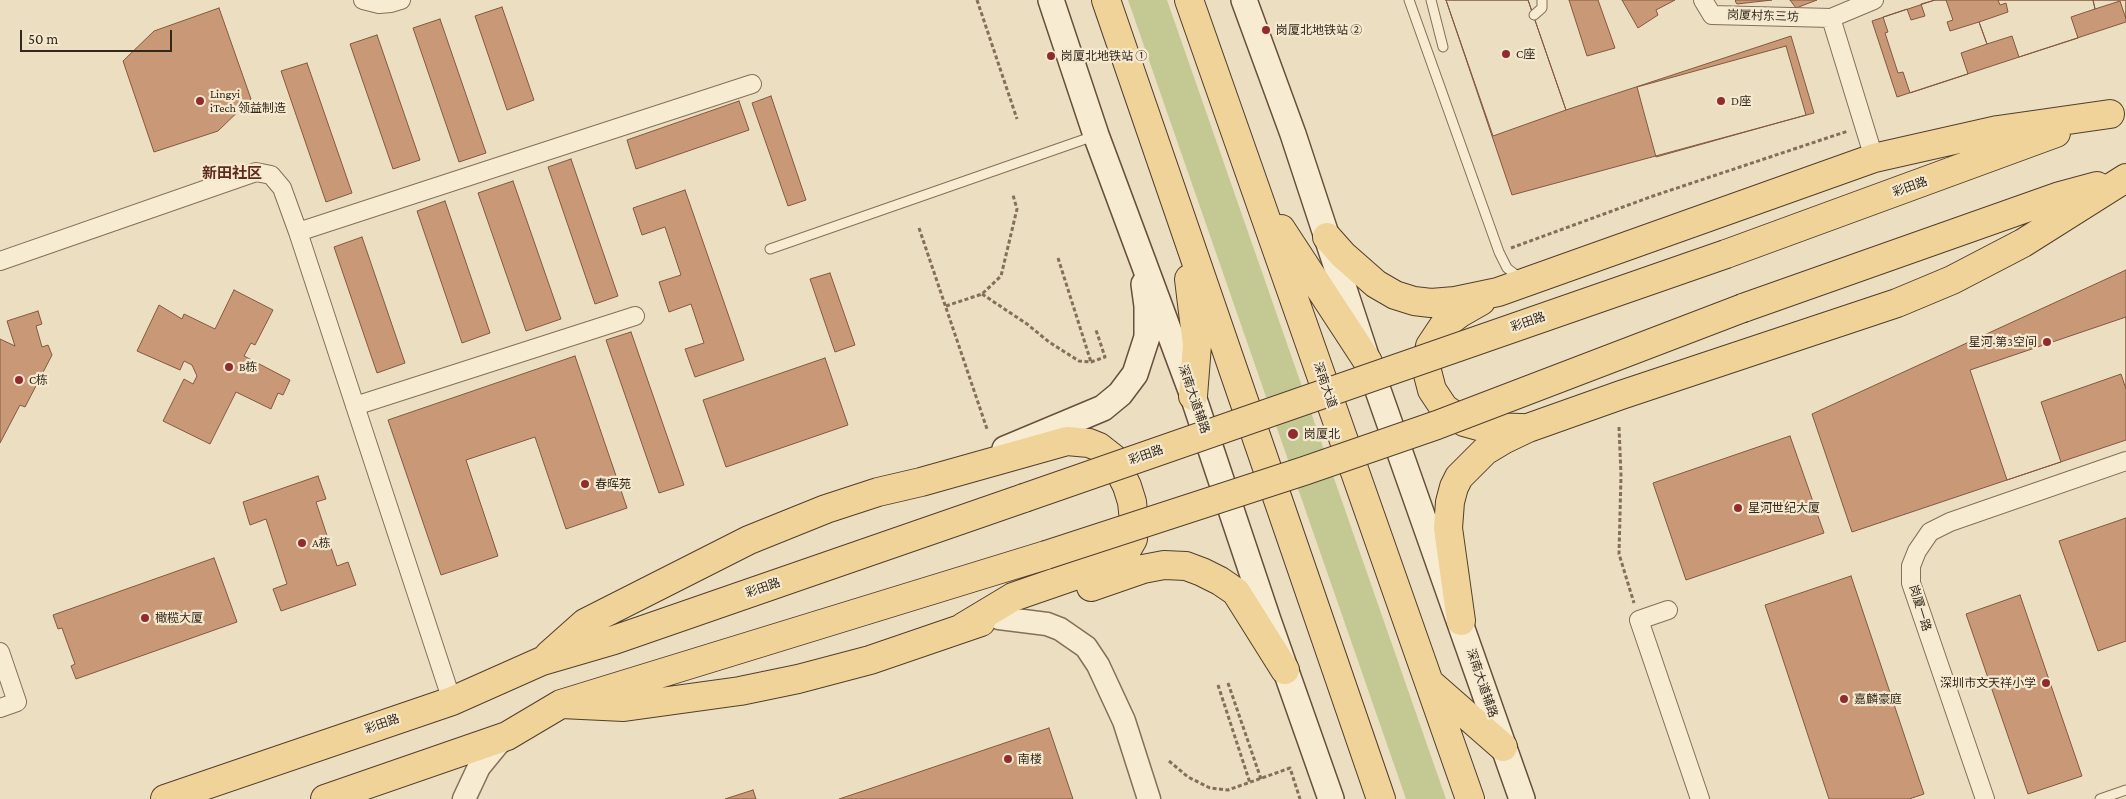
<!DOCTYPE html>
<html>
<head>
<meta charset="utf-8">
<style>
  body { margin:0 }
  #map { position:relative; width:2126px; height:799px; overflow:hidden; background:#ecdec0; font-family:"Crimson Pro",serif }
  canvas { display:block }
  .scale { position:absolute; left:20px; top:30px; width:152px; height:22px; box-sizing:border-box; border:2px solid #34281d; border-top:0; padding-left:6px; font-size:15px; line-height:18px; white-space:nowrap; color:#34281d; -webkit-text-stroke:4px #f4e9cf; paint-order:stroke }
</style>
</head>
<body>
<div id="map">
<canvas width="2126" height="799"></canvas>
<div class="scale">50 m</div>
</div>
<script>
const ctx = document.querySelector('canvas').getContext('2d');
ctx.lineJoin = 'round';
function fill(path, color) { ctx.fillStyle = color; ctx.fill(path, 'evenodd'); }
const toPath = rows => new Path2D(rows.map(r => 'M' + r).join(''));
function stroke(path, color, width, dash) { ctx.strokeStyle = color; ctx.lineWidth = width; ctx.lineCap = dash ? 'butt' : 'round'; ctx.setLineDash(dash || []); ctx.stroke(path); }
function label(font, color, halo, rows, align = 'center') {
  ctx.font = font + ' "Crimson Pro","Noto Sans SC",serif'; ctx.lineWidth = 4.5; ctx.setLineDash([]); ctx.textBaseline = 'middle'; ctx.strokeStyle = halo; ctx.fillStyle = color; for (const [text, x, y, turn = 0] of rows) {
    ctx.save(); ctx.translate(x, y); ctx.rotate((+turn || 0) * Math.PI / 180); ctx.textAlign = isNaN(turn) ? turn : align; if (halo) ctx.strokeText(text, 0, 0); ctx.fillText(text, 0, 0); ctx.restore();
  }
}
fill(toPath([
  [1128,0,1167,0,1446,799,1406,799]
]), '#c4c994');
const building = toPath([
  [1446,0,1528,0,1566,110,1791,36,1814,113,1512,195,1446,0],
  [1446,0,1528,0,1566,110,1493,136,1446,0],
  [1569,0,1598,0,1615,48,1587,56,1569,0],
  [1622,0,1675,0,1656,10,1658,15,1638,28,1622,0],
  [1736,0,1772,0,1737,4,1735,1,1736,0],
  [1790,0,1817,0,1796,8,1790,0],
  [1935,0,2126,0,2126,22,1897,97,1872,21,1935,0],
  [1935,0,1946,0,1953,20,1947,22,1950,31,1979,22,1987,44,1961,53,1968,74,1910,93,1903,72,1898,73,1885,33,1888,32,1883,17,1907,9,1911,20,1925,16,1921,4,1935,0],
  [1998,0,2093,0,2095,9,2071,17,2078,38,2019,57,2012,36,1987,44,1979,22,2008,12,2006,3,2000,5,1998,0],
  [2093,0,2126,0,2126,19,2120,1,2095,9,2093,0],
  [502,7,534,100,507,110,475,16,502,7],
  [219,8,251,99,218,131,154,152,123,61,154,31,219,8],
  [440,19,486,153,459,162,413,28,440,19],
  [377,35,420,160,393,169,350,44,377,35],
  [1786,46,1806,115,1656,157,1637,87,1786,46],
  [307,63,352,193,326,202,281,71,307,63],
  [771,96,806,200,788,206,752,103,771,96],
  [739,101,749,130,636,169,627,140,739,101],
  [571,159,618,296,595,304,548,167,571,159],
  [513,181,561,319,526,331,478,193,513,181],
  [685,190,744,360,695,377,685,349,704,343,691,304,669,312,659,282,681,275,665,227,642,235,633,208,685,190],
  [445,201,490,333,462,343,417,211,445,201],
  [362,237,405,363,377,373,334,247,362,237],
  [2126,270,2126,440,1852,532,1812,414,2126,270],
  [830,273,855,345,835,352,810,279,830,273],
  [234,290,273,310,255,345,251,343,244,356,290,380,283,395,278,393,271,409,236,392,210,444,163,421,184,379,193,384,197,376,192,365,184,361,180,370,137,351,159,305,182,319,184,314,215,329,234,290],
  [38,311,42,324,36,326,42,347,48,345,52,355,25,407,20,405,0,443,0,339,15,346,7,321,38,311],
  [2126,317,2126,389,2121,374,2041,402,2061,462,2007,480,1970,370,2126,317],
  [631,332,684,485,659,493,606,340,631,332],
  [575,356,627,508,566,529,535,437,466,460,498,556,441,575,388,420,575,356],
  [825,358,848,425,726,467,703,400,825,358],
  [1790,436,1824,533,1686,580,1653,483,1790,436],
  [318,476,326,499,316,502,337,566,348,562,356,585,281,611,273,589,287,584,266,519,250,525,243,502,318,476],
  [2126,518,2126,641,2098,651,2059,541,2126,518],
  [214,558,237,622,76,679,71,666,75,664,62,628,58,629,53,615,214,558],
  [1851,576,1924,794,1909,799,1829,799,1765,605,1851,576],
  [2020,595,2082,776,2028,794,1966,614,2020,595],
  [1049,728,1073,799,839,799,866,790,1049,728],
  [753,790,756,799,725,799,753,790]
]);
fill(building, '#c99877');
stroke(building, '#82593f', 1);
const service = toPath([
  [1409,0,1499,252,1507,268,1521,279],
  [1431,0,1443,47],
  [1534,15,1542,8,1542,0],
  [770,249,1094,136],
  [2100,799,2126,790]
]);
const minor = toPath([
  [363,0,379,4,391,3,401,0],
  [1703,0,1712,15,1831,18,1874,0],
  [1831,18,1874,158],
  [298,232,752,84],
  [0,261,256,172,271,175,282,188,298,232,452,701],
  [355,406,635,316],
  [1668,610,1639,620,1700,799],
  [0,652,17,702,0,708],
  [1985,799,1911,583,1911,566,1917,551,1930,532,1950,522,2126,461]
]);
const tertiary = toPath([
  [999,618,1047,624,1060,629,1086,647,1098,665,1124,721,1149,799],
  [464,799,479,767,497,745,506,737]
]);
const secondary = toPath([
  [1051,0,1096,135,1193,396,1268,620,1331,799],
  [1244,0,1293,134,1368,362,1522,799],
  [1005,449,1103,408,1120,394,1135,374,1147,337,1147,306,1144,284]
]);
const primary = toPath([
  [1106,0,1381,799],
  [1189,0,1470,799],
  [1281,229,1368,362],
  [1327,237,1343,255,1376,284,1395,295,1414,301,1431,303,1455,301,1498,292,1874,158,1998,130,2110,114],
  [1726,254,2056,133],
  [1189,279,1197,345,1193,396],
  [1481,301,1460,313,1444,325,1430,346,1426,367,1432,390,1444,408,1464,422,1482,427,1522,428],
  [1743,308,2060,196,2097,186],
  [1091,587,1143,569,1164,565,1186,566,1202,572,1220,581,1236,592,1285,670],
  [1461,621,1448,528,1450,502,1454,487,1459,477,1485,451,1505,439,1528,428,1621,395,1897,303,1952,280,2023,243,2126,178],
  [549,655,585,623,749,540,826,509,878,492,921,482,1067,441,1089,443,1099,447,1113,458,1127,486,1132,502,1134,521,1133,539,1125,553,1097,568,1013,597,963,627],
  [1431,684,1503,747],
  [561,704,624,707,740,691,798,679,870,660,981,622],
  [165,799,452,701,542,661,614,640,1024,498],
  [325,799,507,736,561,704,1046,555]
]);
stroke(service, '#846f59', 11);
stroke(minor, '#846f59', 20);
stroke(tertiary, '#846f59', 25);
stroke(secondary, '#66503c', 28);
stroke(primary, '#523e2d', 30);
stroke(toPath([
  [977,0,1017,119],
  [919,228,987,429],
  [1511,248,1653,196,1848,131],
  [1058,258,1091,362],
  [982,294,1027,324,1049,342,1079,361,1091,362,1105,357,1096,330],
  [946,306,982,294,1001,276,1017,209,1013,195],
  [1619,427,1621,475,1619,554,1634,603],
  [1228,683,1261,779],
  [1218,685,1250,783],
  [1169,761,1188,777,1210,788,1228,790,1290,768,1300,799]
]), '#846f59', 3, [4, 2.5]);
stroke(service, '#f7ecd2', 9);
stroke(minor, '#f7ecd2', 18);
stroke(tertiary, '#f7ecd2', 22);
stroke(secondary, '#f7ecd2', 25);
stroke(primary, '#efd398', 28);
const primaryBridge = toPath([
  [1024,498,1726,254],
  [1046,555,1304,471,1437,425,1743,308]
]);
stroke(primaryBridge, '#523e2d', 30, []);
stroke(primaryBridge, '#efd398', 28);
for (const [x, y, r, color] of [
  [1266,30,5,"#912b2d"],
  [1506,54,5,"#912b2d"],
  [1051,56,5,"#912b2d"],
  [200,101,5,"#912b2d"],
  [1721,101,5,"#912b2d"],
  [2047,342,5,"#912b2d"],
  [229,367,5,"#912b2d"],
  [19,380,5,"#912b2d"],
  [1293,434,6,"#912b2d"],
  [585,484,5,"#912b2d"],
  [1738,508,5,"#912b2d"],
  [302,543,5,"#912b2d"],
  [145,618,5,"#912b2d"],
  [2046,683,5,"#912b2d"],
  [1844,699,5,"#912b2d"],
  [1008,759,5,"#912b2d"]
]) { const dot = new Path2D(); dot.arc(x, y, r, 0, 2 * Math.PI); ctx.fillStyle = color; ctx.fill(dot); stroke(dot, '#f4e9cf', 2); }
label('12px', '#34281d', '#f4e9cf', [
  ["岗厦村东三坊",1763,16,2],
  ["彩田路",1910,187,-20],
  ["彩田路",1528,322,-19],
  ["深南大道",1325,385,71],
  ["深南大道辅路",1194,399,71],
  ["彩田路",1146,455,-19],
  ["彩田路",763,588,-19],
  ["岗厦一路",1920,608,73],
  ["深南大道辅路",1482,683,71],
  ["彩田路",382,724,-19]
]);
label('12px', '#34281d', '#f4e9cf', [
  ["岗厦北地铁站 ②",1276,30],
  ["C座",1516,54],
  ["岗厦北地铁站 ①",1061,56],
  ["Lingyi",210,94],
  ["iTech 领益制造",210,108],
  ["D座",1731,101],
  ["星河·第3空间",2037,342,"right"],
  ["B栋",239,367],
  ["C栋",29,380],
  ["岗厦北",1304,434],
  ["春晖苑",595,484],
  ["星河世纪大厦",1748,508],
  ["A栋",312,543],
  ["橄榄大厦",155,618],
  ["深圳市文天祥小学",2036,683,"right"],
  ["嘉麟豪庭",1854,699],
  ["南楼",1018,759]
], 'left');
label('bold 15px', '#5f2b1e', '#f4e9cf', [
  ["新田社区",232,173]
]);
</script>
</body>
</html>
